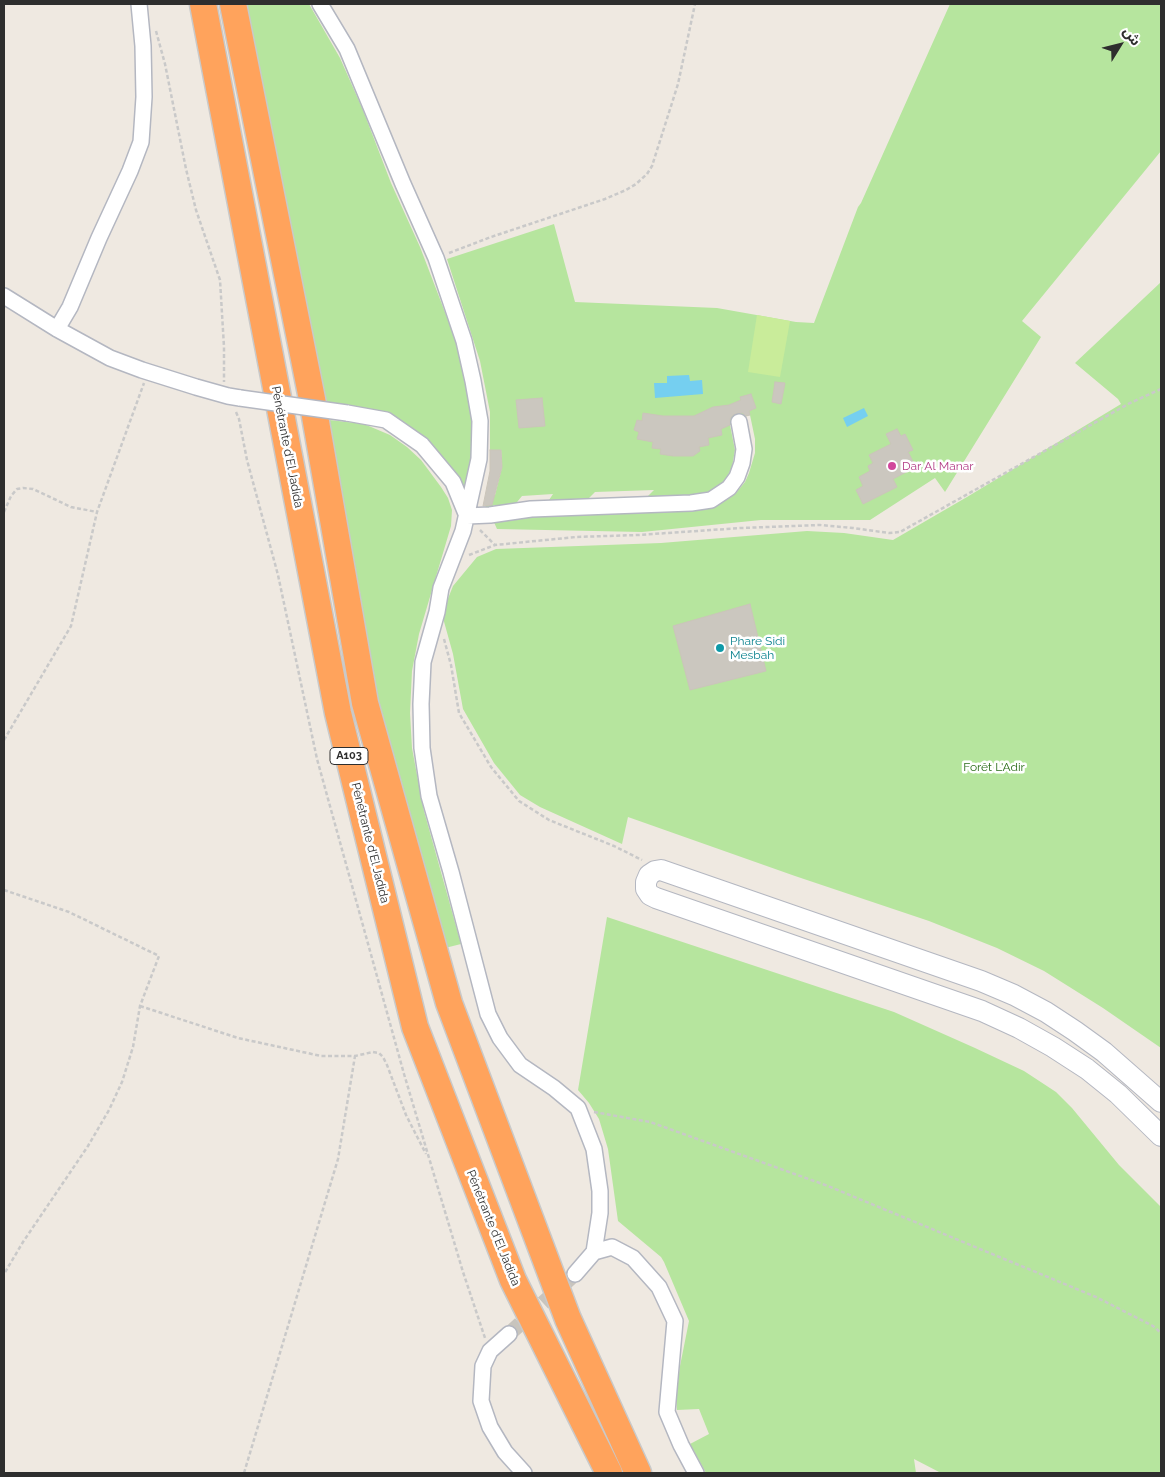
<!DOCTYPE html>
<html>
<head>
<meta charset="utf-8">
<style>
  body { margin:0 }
  #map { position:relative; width:1165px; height:1477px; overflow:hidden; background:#efe9e1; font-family:Raleway,"Noto Sans Arabic",sans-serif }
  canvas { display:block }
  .frame { position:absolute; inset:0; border:5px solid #2e2e2e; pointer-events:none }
  .north { position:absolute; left:1095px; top:20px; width:50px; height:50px; -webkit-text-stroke:4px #fff; paint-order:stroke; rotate:54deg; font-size:14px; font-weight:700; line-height:20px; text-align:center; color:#2e2e2e }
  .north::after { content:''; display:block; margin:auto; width:18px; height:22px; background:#2e2e2e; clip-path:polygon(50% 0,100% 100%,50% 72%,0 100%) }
</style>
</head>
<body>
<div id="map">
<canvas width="1165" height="1477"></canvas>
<div class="frame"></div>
<div class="north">ش</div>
</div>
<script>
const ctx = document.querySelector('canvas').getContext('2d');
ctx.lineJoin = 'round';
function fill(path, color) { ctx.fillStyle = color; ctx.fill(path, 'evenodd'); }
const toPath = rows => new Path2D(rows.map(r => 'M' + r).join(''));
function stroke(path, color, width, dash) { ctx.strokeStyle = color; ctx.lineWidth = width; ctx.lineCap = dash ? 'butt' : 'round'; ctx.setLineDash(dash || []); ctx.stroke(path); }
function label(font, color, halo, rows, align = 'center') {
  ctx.font = font + ' Raleway,sans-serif'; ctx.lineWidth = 5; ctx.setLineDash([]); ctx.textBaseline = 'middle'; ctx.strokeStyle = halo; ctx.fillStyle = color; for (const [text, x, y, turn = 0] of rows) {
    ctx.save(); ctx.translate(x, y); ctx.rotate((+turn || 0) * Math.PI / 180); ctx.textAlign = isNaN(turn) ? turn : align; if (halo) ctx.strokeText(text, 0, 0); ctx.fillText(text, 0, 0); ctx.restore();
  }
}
fill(toPath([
  [240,4,309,4,340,58,363,110,391,183,420,247,448,320,462,361,470,400,475,441,474,467,465,492,376,411,341,404,319,401],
  [950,4,1161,4,1161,151,1022,321,1041,337,945,492,935,478,870,520,761,520,642,532,497,529,493,520,522,514,718,504,728,499,735,494,745,482,749,473,755,453,755,439,750,415,741,418,742,421,730,425,735,450,732,467,725,481,718,487,706,495,646,498,654,490,595,492,586,501,547,503,553,494,522,496,513,507,494,505,487,510,484,502,495,495,502,467,501,450,490,450,490,412,480,361,447,259,554,224,575,302,717,308,796,322,814,323,858,207,861,203],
  [1161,282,1161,1048,1103,1008,1044,971,997,948,929,921,795,876,628,817,622,844,540,807,520,795,494,763,463,709,453,654,443,618,445,606,453,586,477,557,496,549,661,543,807,531,844,533,893,540,967,497,1121,404,1118,399,1075,363],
  [321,419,364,424,390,435,407,447,421,460,441,487,448,498,452,510,451,526,419,634,412,671,410,713,412,748,417,775,424,811,461,944,441,949,381,734],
  [607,917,894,1012,975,1048,1024,1071,1056,1092,1072,1108,1119,1165,1161,1207,1161,1473,941,1473,914,1459,916,1473,706,1473,690,1444,709,1434,699,1409,677,1410,676,1398,680,1366,689,1321,664,1262,661,1257,618,1221,608,1149,599,1119,589,1103,578,1090]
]), '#b6e59e');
fill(toPath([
  [757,315,790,321,780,377,748,372]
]), '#c9ec9a');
fill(toPath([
  [689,375,690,381,702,380,703,394,655,398,654,383,667,383,667,376],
  [864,408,868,416,847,427,843,418]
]), '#75cff0');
const building = toPath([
  [775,382,785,383,781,404,772,402,775,382],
  [751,394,756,408,749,411,750,415,746,416,743,413,738,413,733,415,730,419,730,425,721,429,722,435,708,438,709,445,699,447,700,451,693,456,673,456,660,454,661,449,652,448,653,442,637,439,639,432,634,430,637,420,642,421,643,413,663,416,694,416,713,407,729,405,741,400,740,397,751,394],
  [542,398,545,426,519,428,516,400,542,398],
  [897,429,901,436,905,434,913,450,908,452,916,467,893,479,897,487,863,504,856,490,863,486,859,477,870,471,868,466,873,463,869,455,891,444,886,434,897,429],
  [490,450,501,450,502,467,492,505,483,506,490,471,490,450],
  [750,604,766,671,690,690,673,626,750,604]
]);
fill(building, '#cbc7bf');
stroke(building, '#cbc5ba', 1);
stroke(toPath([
  [509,1334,575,1274]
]), '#c8c4bd', 15, [15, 8]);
const street = toPath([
  [320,4,347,49,403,184,436,258,464,341,473,381,480,421,479,459,463,531,441,588,437,612,423,662,421,704,422,748,429,796,451,872,488,1014,500,1038,520,1065,554,1088,578,1108,594,1149,600,1191,600,1213,594,1252,575,1274],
  [4,296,57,329,110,358,142,370,196,387,228,396,240,398],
  [57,329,70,307,99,238,130,171,141,142,144,97,143,46,139,4],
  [347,413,386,420,422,445,453,482,467,516,490,515,531,509,691,503,711,500,729,488,737,477,742,463,744,449,739,422],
  [594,1252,612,1247,633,1258,659,1287,675,1321,667,1412,681,1445,696,1473],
  [509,1334,490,1351,483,1366,481,1401,490,1427,505,1452,524,1473]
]);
const secondary = toPath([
  [1161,1102,1104,1052,1075,1031,1046,1012,1014,995,981,981,661,870,655,871,649,875,646,882,646,889,650,895,656,898,982,1011,1019,1028,1053,1047,1087,1069,1118,1094,1161,1136]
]);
const highway = toPath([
  [203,4,338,713,415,1027,513,1280,609,1473],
  [233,4,312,399,365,703,449,1003,568,1319,638,1473]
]);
stroke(street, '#b4b7c1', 18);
stroke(secondary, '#b4b7c1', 22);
stroke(highway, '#c9c9c9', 29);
stroke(toPath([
  [156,31,165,64,186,169,196,210,220,280,224,347,224,382],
  [449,253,491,237,605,199,626,190,636,184,647,174,652,166,678,84,695,4],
  [236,412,239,419,247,460,278,575,317,759,404,1074,463,1272,485,1338],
  [4,512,11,496,17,489,23,488,33,489,71,507,97,512],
  [480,530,495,545],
  [469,555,495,545,576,537,638,535,741,528,820,525,853,528,889,533,900,532,1130,403,1161,389],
  [444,639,451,665,459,713,491,767,519,801,549,820,614,846,642,860],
  [4,740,71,626,97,512,144,383],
  [4,890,69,912,159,956,140,1006,133,1047,122,1082,109,1110,88,1146,23,1242,4,1274],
  [140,1006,238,1038,321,1056,355,1056,373,1052,379,1053,383,1057,387,1065,406,1115,426,1154],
  [594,1112,650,1122,828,1186,1096,1297,1153,1326,1161,1333],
  [244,1473,338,1159,355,1056]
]), '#c9c9c9', 2.5, [4, 2.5]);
stroke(street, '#fff', 15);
stroke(secondary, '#fff', 20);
stroke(highway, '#ffa35c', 26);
const streetBridge = toPath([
  [240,398,347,413]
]);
stroke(streetBridge, '#b4b7c1', 18, []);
stroke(streetBridge, '#fff', 15);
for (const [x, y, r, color] of [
  [892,466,5,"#d1479c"],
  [720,648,5,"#0f9aa8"]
]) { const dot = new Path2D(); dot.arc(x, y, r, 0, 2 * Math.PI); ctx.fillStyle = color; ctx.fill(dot); stroke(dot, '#fff', 2); }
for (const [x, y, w] of [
  [349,756,38]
]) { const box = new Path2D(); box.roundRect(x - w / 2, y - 8.5, w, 17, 4); ctx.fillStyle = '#fff'; ctx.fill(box); stroke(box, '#2e2e2e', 1); }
label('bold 11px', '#2e2e2e', null, [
  ["A103",349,756]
]);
label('12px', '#2e2e2e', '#fff', [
  ["Pénétrante d'El Jadida",287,447,79],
  ["Pénétrante d'El Jadida",370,843,76],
  ["Pénétrante d'El Jadida",493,1228,68]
]);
label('12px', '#b23c85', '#fff', [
  ["Dar Al Manar",902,466]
], 'left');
label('12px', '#0d838f', '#fff', [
  ["Phare Sidi",730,641],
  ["Mesbah",730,655]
], 'left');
label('12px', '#2c6e1b', '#fff', [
  ["Forêt L'Adir",994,767]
]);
</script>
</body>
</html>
